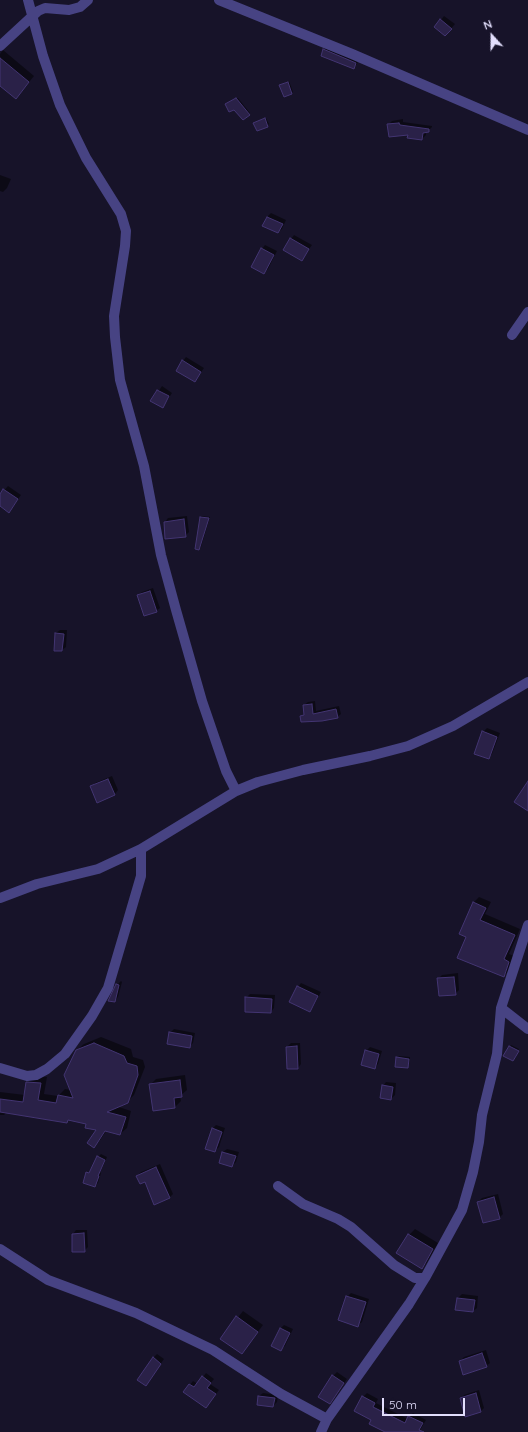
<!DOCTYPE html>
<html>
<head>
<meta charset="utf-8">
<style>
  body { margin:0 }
  #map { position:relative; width:528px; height:1432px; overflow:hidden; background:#171329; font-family:Quicksand,sans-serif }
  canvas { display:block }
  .north { position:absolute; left:472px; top:16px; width:40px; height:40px; -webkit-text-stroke:3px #171329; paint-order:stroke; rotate:339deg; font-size:11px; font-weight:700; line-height:16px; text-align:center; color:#e2defc }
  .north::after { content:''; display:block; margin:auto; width:14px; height:18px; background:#e2defc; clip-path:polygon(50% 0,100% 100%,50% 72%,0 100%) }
  .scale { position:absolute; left:382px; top:1398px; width:83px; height:18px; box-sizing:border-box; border:2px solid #e2defc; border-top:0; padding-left:5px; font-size:12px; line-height:14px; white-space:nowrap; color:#e2defc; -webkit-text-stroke:3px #171329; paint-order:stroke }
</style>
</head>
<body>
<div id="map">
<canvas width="528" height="1432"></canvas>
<div class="north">N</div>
<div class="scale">50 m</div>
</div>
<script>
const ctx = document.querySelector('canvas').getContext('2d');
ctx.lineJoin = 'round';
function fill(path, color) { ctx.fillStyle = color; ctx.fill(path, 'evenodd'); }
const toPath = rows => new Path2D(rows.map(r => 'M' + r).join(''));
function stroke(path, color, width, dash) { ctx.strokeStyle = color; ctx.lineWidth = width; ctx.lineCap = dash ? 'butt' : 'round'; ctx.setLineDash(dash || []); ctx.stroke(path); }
fill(toPath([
  [444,16,455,24,449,31,441,20],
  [328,46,359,59,357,64,354,67,324,50],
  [3,50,34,76,21,92,0,85,0,54],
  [289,81,293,92,285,96,281,85],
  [238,98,250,113,243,119,234,109,226,104],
  [266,118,269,124,267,126,254,123],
  [403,119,403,122,432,126,432,127,428,131,426,131,426,135,422,139,388,125,392,121],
  [0,175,11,179,7,188,3,192,0,191],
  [271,213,286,220,282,229,278,232,263,226,267,217],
  [294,235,312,245,301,260,284,249],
  [265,245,277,251,268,269,264,272,262,249],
  [186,357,204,368,195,381,183,361],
  [162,386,172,393,163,407,152,401],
  [8,486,21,495,12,508,0,505,0,495],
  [187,516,189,532,185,536,165,522,168,518],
  [202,516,210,517,201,547,199,549,200,517],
  [153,588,160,608,156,611,138,595,142,592],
  [60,630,67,630,66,647,62,650,56,633],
  [315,701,316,711,339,706,341,714,337,717,301,717,305,713,304,705,308,702],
  [487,728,500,733,492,754,489,758,483,732],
  [112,776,118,790,115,794,97,801,91,787,95,783],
  [479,897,491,902,485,914,520,929,509,954,514,956,509,970,504,976,467,936,473,903],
  [458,973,459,990,455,994,439,978,442,975],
  [121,981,122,982,118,997,115,1001,117,985],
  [301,983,321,992,313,1007,310,1011,298,987],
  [250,994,275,995,274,1008,271,1012,246,998],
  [174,1029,195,1033,193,1043,189,1047,170,1033],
  [101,1037,131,1049,133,1057,143,1060,145,1067,134,1095,127,1102,116,1106,131,1111,127,1128,120,1134,107,1130,100,1140,94,1146,97,1130,87,1123,70,1119,67,1122,7,1112,4,1115,0,1115,0,1092,25,1095,27,1083,34,1076,47,1077,44,1094,58,1096,65,1089,71,1090,77,1050,84,1044],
  [291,1043,300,1043,301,1064,298,1068,287,1047],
  [511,1045,519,1049,515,1058,505,1055],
  [370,1047,382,1051,378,1064,375,1068,366,1051],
  [399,1056,410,1057,409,1065,408,1067,397,1058],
  [185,1075,187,1090,180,1096,181,1101,175,1107,150,1085,156,1079],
  [386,1082,396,1083,395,1095,391,1099,383,1086],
  [216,1125,225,1128,219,1147,215,1151,212,1129],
  [227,1149,239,1152,236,1162,232,1166,223,1152],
  [101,1154,107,1157,100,1173,101,1173,98,1183,95,1186,87,1173,92,1170,98,1157],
  [160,1164,173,1194,169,1198,137,1176,141,1172],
  [498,1194,503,1214,499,1218,478,1202,482,1198],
  [415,1229,438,1243,427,1262,422,1268,409,1235],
  [76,1230,87,1230,88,1247,84,1251,73,1251,73,1234],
  [351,1293,369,1299,362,1322,358,1325,347,1297],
  [462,1294,478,1296,477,1308,473,1311,457,1309,458,1298],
  [243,1311,263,1325,242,1353,221,1339],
  [284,1325,293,1329,285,1346,281,1349,280,1329],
  [486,1350,490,1363,486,1366,460,1361,464,1357],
  [157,1354,164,1359,146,1385,153,1358],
  [337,1372,347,1379,333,1399,333,1376],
  [206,1373,214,1379,210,1384,219,1390,209,1403,184,1392,193,1381,198,1384],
  [479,1390,484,1408,481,1411,461,1399,464,1395],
  [263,1393,278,1395,277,1402,273,1406,259,1396],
  [367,1393,378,1399,376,1403,408,1419,413,1413,426,1420,419,1432,387,1432,363,1397]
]), '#0007');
const building = toPath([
  [440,19,452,29,445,36,434,27,440,19],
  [323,49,356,63,354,69,321,56,323,49],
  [0,58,29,82,16,99,0,86,0,58],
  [288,82,292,94,284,97,279,85,288,82],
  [236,98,250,115,243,120,234,110,229,112,225,104,236,98],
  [265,118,268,127,257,131,253,123,265,118],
  [399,123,400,125,429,129,429,132,423,133,422,140,407,138,408,135,389,137,387,124,399,123],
  [267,217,283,224,278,233,262,226,267,217],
  [290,238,309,249,302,261,283,250,290,238],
  [261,248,274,255,264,274,251,267,261,248],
  [182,360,201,372,195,382,176,371,182,360],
  [157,390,169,396,163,408,150,401,157,390],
  [3,489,18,499,9,513,0,506,0,494,3,489],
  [200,517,209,518,199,550,195,549,200,517],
  [184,519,186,537,165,539,164,522,184,519],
  [150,591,157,612,144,616,137,595,150,591],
  [55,633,64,634,62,651,54,651,55,633],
  [312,704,313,714,336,709,338,718,322,721,301,722,300,716,304,715,303,705,312,704],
  [482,731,497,737,489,759,474,754,482,731],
  [108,779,115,795,97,803,90,786,108,779],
  [528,781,528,811,514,802,528,781],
  [473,902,486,908,480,920,515,935,504,959,509,962,504,977,457,958,466,937,459,934,473,902],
  [454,977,456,995,439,996,437,978,454,977],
  [116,984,119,985,115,1002,108,1001,116,984],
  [297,986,318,996,310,1012,289,1002,297,986],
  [245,997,272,999,271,1013,245,1012,245,997],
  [169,1032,192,1036,190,1048,167,1044,169,1032],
  [94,1043,124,1056,127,1063,137,1066,138,1075,128,1103,107,1112,126,1117,120,1135,105,1131,94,1148,87,1143,96,1130,85,1128,86,1124,68,1120,67,1123,0,1112,0,1099,23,1102,26,1082,41,1083,38,1100,56,1103,58,1095,73,1098,64,1075,76,1050,94,1043],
  [297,1046,298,1069,287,1069,286,1047,297,1046],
  [509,1046,519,1051,513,1061,503,1056,509,1046],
  [365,1050,379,1054,375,1069,361,1065,365,1050],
  [396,1057,409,1059,408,1068,395,1067,396,1057],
  [180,1080,182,1097,174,1098,175,1108,153,1111,149,1084,180,1080],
  [382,1085,393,1087,391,1100,380,1098,382,1085],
  [212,1128,222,1132,215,1152,205,1149,212,1128],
  [222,1152,236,1156,232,1167,219,1163,222,1152],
  [97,1156,105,1160,98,1176,99,1176,95,1187,83,1183,86,1172,89,1173,97,1156],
  [156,1167,170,1198,154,1205,145,1182,140,1184,136,1176,156,1167],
  [494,1197,500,1219,483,1223,477,1202,494,1197],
  [84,1233,85,1252,72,1252,72,1234,84,1233],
  [408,1234,433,1249,422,1269,396,1253,408,1234],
  [346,1296,366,1302,358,1327,338,1320,346,1296],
  [457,1298,475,1300,473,1312,455,1310,457,1298],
  [236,1316,258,1332,242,1354,220,1339,236,1316],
  [280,1328,290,1333,281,1351,271,1346,280,1328],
  [482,1353,487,1367,463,1375,459,1361,482,1353],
  [153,1357,161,1364,146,1386,137,1380,153,1357],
  [332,1375,344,1383,330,1404,318,1397,332,1375],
  [202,1376,211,1383,207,1388,216,1394,206,1408,183,1392,189,1384,194,1387,202,1376],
  [476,1393,481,1412,465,1417,460,1398,476,1393],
  [258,1396,275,1398,273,1407,257,1405,258,1396],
  [362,1396,375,1403,373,1407,405,1423,408,1416,423,1423,419,1430,424,1432,385,1432,369,1424,371,1420,354,1411,362,1396]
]);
fill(building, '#2a2148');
stroke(building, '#433572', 1);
stroke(toPath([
  [28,0,43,56,60,105,86,158,121,214,126,231,125,246,114,316,115,337,120,380,144,466,161,555,176,610,202,701,226,771,236,791],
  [219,0,352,54,528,130],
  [0,46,38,11,45,8,69,10,80,7,88,0],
  [512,335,528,312],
  [0,898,37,884,98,869,141,849,236,791,258,782,303,770,370,756,408,746,453,726,528,682],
  [501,1008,528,1029],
  [0,1068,27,1076,36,1075,47,1069,65,1054,92,1016,108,988,129,917,141,876,141,849],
  [278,1186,303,1204,338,1219,351,1227,394,1265,415,1278,425,1278],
  [0,1249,48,1280,136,1313,213,1350,281,1394,327,1419],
  [321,1432,327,1419,409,1304,425,1278,462,1210,473,1172,479,1142,482,1115,497,1054,501,1008,528,925]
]), '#474383', 10);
</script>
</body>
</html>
